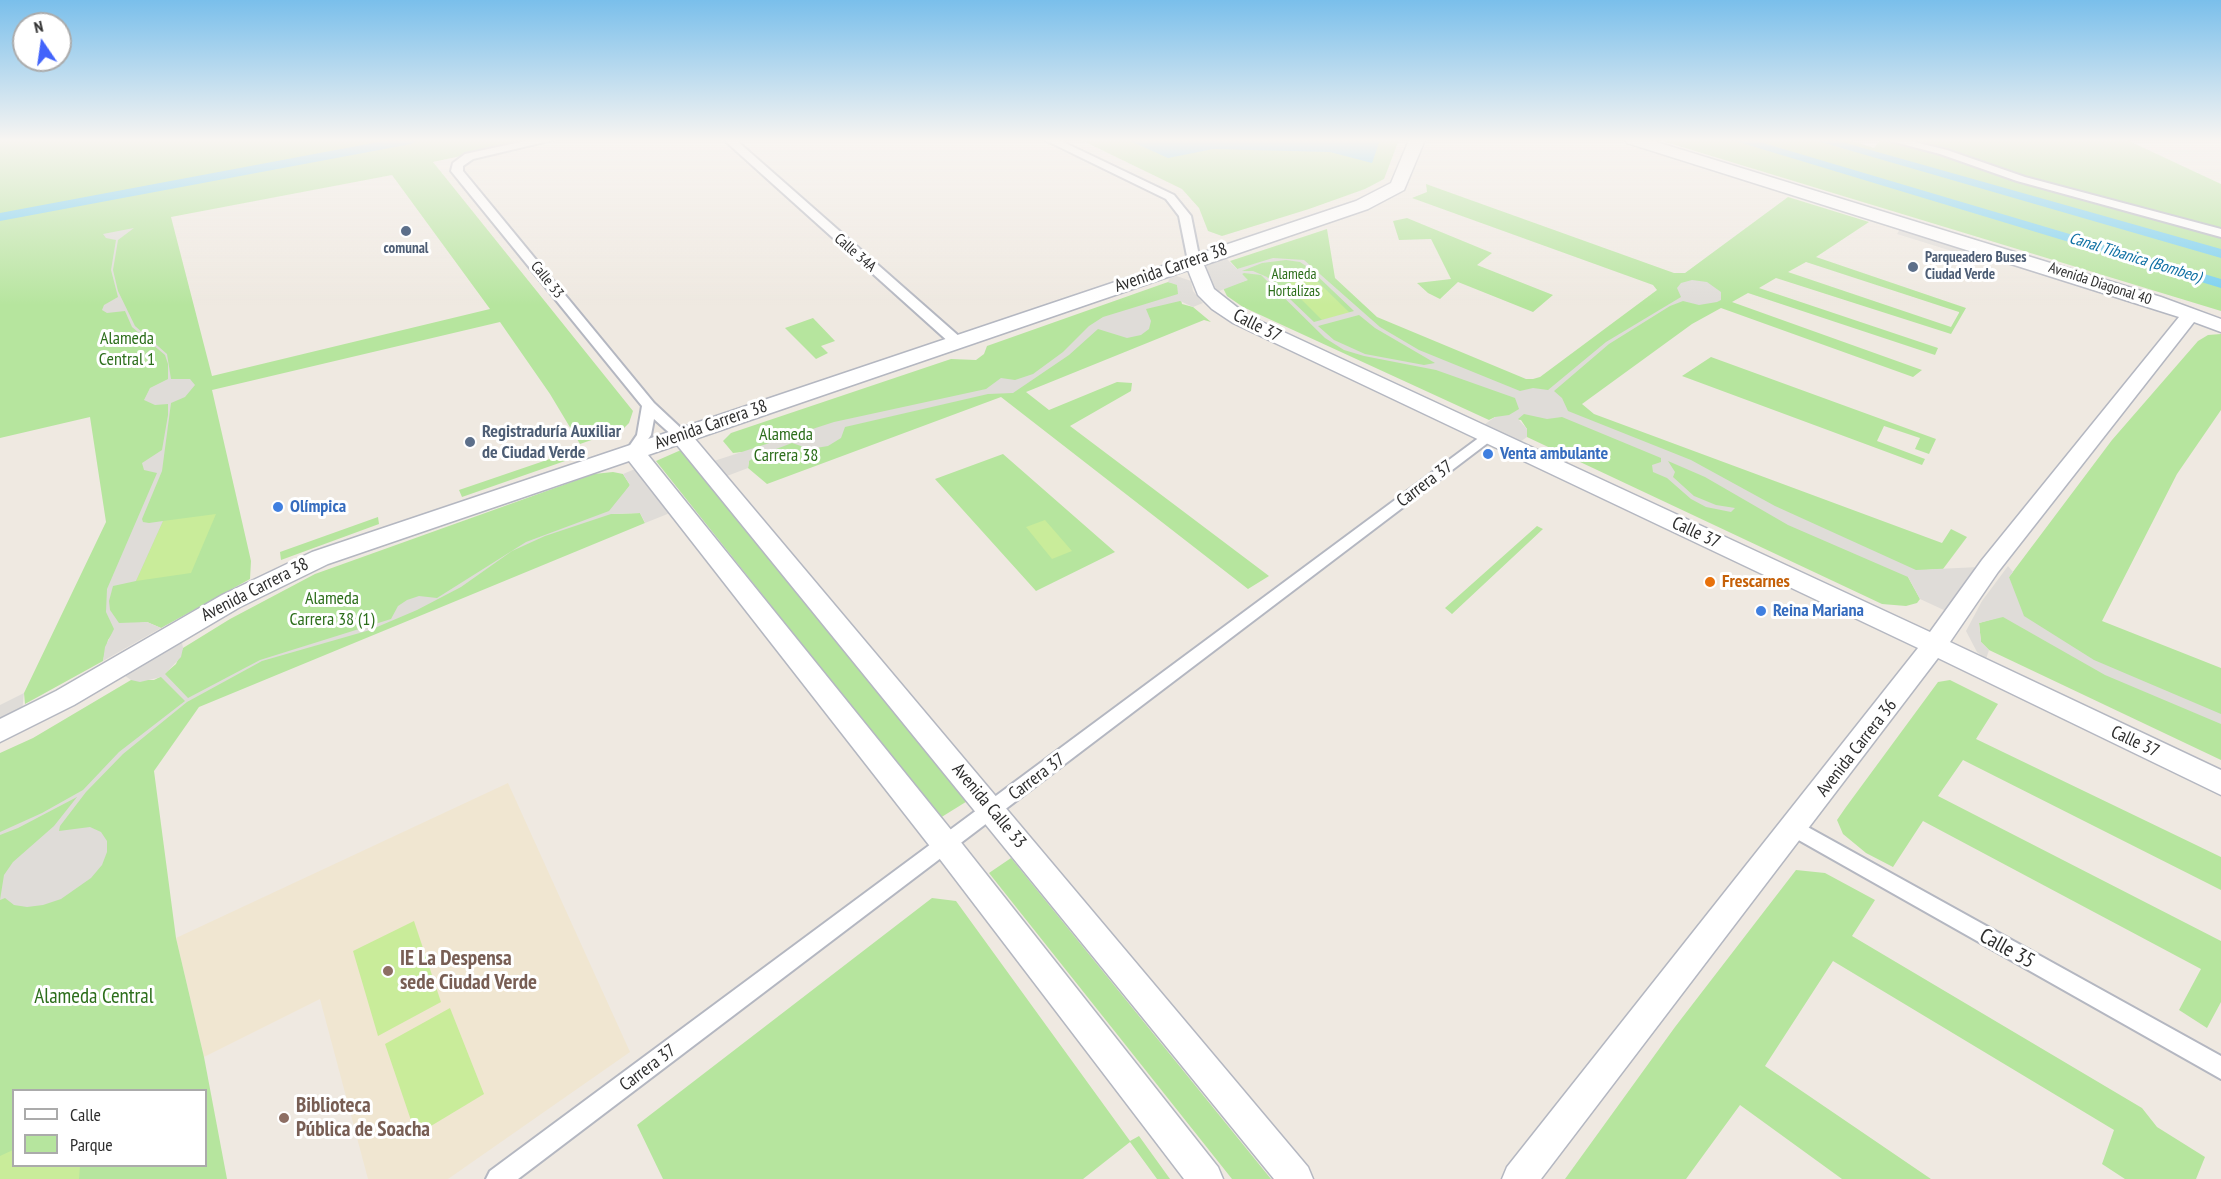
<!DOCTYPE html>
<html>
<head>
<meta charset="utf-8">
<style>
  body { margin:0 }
  #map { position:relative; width:2221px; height:1179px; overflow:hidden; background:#efe9e1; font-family:"PT Sans Narrow",sans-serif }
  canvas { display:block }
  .legend { position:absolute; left:12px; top:1089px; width:195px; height:78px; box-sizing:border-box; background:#fff; border:2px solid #ababab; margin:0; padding:8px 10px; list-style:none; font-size:18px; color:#2e2e2e }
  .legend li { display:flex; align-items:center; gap:12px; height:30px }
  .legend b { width:30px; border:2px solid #ababab }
  .north { position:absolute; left:12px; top:12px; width:60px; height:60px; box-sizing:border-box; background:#fff; border:2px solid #ababab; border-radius:50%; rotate:347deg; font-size:16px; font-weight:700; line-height:24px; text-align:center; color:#2e2e2e }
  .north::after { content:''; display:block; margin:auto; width:21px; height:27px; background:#4264fb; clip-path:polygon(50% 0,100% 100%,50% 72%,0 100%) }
</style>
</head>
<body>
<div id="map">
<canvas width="2221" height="1179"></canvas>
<ul class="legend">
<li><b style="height:8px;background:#fff"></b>Calle</li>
<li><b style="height:16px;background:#b6e59e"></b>Parque</li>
</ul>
<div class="north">N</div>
</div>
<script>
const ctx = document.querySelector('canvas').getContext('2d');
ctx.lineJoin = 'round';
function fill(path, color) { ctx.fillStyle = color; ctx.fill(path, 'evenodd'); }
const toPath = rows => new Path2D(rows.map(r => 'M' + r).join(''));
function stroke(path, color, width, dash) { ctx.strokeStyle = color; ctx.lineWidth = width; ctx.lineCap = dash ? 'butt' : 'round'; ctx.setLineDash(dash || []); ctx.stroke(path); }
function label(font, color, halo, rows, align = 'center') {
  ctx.font = font + ' "PT Sans Narrow",sans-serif'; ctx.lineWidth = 6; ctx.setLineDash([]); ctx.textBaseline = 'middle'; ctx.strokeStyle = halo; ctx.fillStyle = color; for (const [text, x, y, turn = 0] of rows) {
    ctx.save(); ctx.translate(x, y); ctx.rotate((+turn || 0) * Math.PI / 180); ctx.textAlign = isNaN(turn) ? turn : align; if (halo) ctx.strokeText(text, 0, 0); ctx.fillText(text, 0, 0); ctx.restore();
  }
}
fill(toPath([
  [508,783,630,1052,448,1179,368,1179,320,999,204,1057,176,938]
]), '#f0e6d1');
fill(toPath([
  [0,140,536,140,433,162,633,411,629,423,623,429,580,444,550,394,500,322,212,390,251,561,250,579,161,628,147,622,118,626,108,640,103,661,25,704,24,693,106,522,90,417,0,438],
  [392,175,490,309,212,376,171,217],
  [1081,140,1399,140,1384,179,1365,189,1309,209,1222,236,1208,231,1199,208,1182,189],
  [1659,140,1849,140,1874,148,1880,140,2127,140,2221,184,2221,311],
  [1426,184,1674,273,1685,273,1788,197,1869,222,1816,257,1966,308,1951,334,1776,278,1759,288,1938,348,1935,355,1748,293,1732,302,1922,370,1913,377,1721,308,1692,324,1582,404,1594,414,1942,543,1951,529,1967,537,1943,569,1909,571,1908,577,1920,599,1917,603,1906,606,1882,604,1527,437,1527,429,1521,420,1495,417,1489,420,1243,307,1227,296,1223,288,1247,280,1230,261,1327,229,1335,278,1377,317,1526,379,1533,379,1540,377,1657,290,1653,285,1412,198,1427,192],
  [1806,262,1959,312,1959,313,1951,327,1788,272],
  [1407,218,1492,253,1477,265,1553,295,1533,312,1458,282,1440,299,1428,293,1417,283,1451,279,1431,239,1399,240,1393,221],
  [1168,282,1177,284,1182,304,1193,307,1211,322,1204,320,1026,392,1049,410,1117,382,1132,383,1131,391,1070,426,1269,576,1248,589,1001,397,767,484,748,468,749,461,742,452,733,453,723,441,731,433,951,359,976,360,984,354,987,346],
  [813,318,835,341,821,346,828,353,816,359,785,328],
  [2221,334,2221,410,2177,474,2102,621,2221,668,2221,760,1989,650,1981,642,1979,623,2003,616,2009,577,2112,440,2198,341,2208,335],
  [1711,357,1936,439,1929,454,1915,449,1920,438,1884,426,1877,441,1925,459,1922,465,1682,376],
  [582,448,585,454,462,497,459,490],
  [681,450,969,800,940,818,656,461],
  [1003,454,1115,552,1036,591,935,479],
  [613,472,623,474,630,485,611,514,640,513,645,523,199,707,154,771,176,938,204,1057,227,1179,0,1179,0,753,33,738,131,680,154,680,162,676,176,664,183,648,230,619,315,574,594,474],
  [14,1090,206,1090,206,1166,14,1166],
  [378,517,379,524,281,560,280,552],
  [1537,526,1543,529,1452,614,1445,608],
  [1950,680,1998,704,1976,739,2221,857,2221,890,1963,760,1938,796,2221,941,2221,1002,2207,1028,2179,1010,2201,969,1923,821,1893,867,1866,853,1843,834,1837,820,1846,807,1938,682],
  [1011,858,1271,1179,1232,1179,989,873],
  [1796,870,1825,873,1875,900,1852,936,2142,1108,2157,1127,2205,1157,2196,1179,2125,1179,2102,1164,2114,1130,1833,961,1765,1066,1931,1179,1842,1179,1740,1105,1686,1179,1565,1179,1675,1027],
  [932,898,956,901,1130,1141,1139,1136,1170,1179,1157,1179,1130,1142,1083,1179,663,1179,637,1125]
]), '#b6e59e');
fill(toPath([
  [1313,277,1350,313,1322,320,1286,284],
  [216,514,191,573,136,581,163,521],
  [1045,520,1072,551,1052,559,1026,527],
  [414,921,441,1002,378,1036,353,951],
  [450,1008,484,1094,416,1135,385,1044],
  [13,1150,14,1166,80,1166,79,1179,0,1179,0,1156]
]), '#c9ec9a');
fill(toPath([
  [134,228,118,240,113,270,118,291,135,326,167,354,171,379,190,379,195,385,185,397,171,403,162,471,142,519,143,522,149,523,163,521,136,581,113,586,109,601,110,610,119,623,147,622,161,628,103,661,105,647,114,629,106,612,107,589,157,473,144,470,142,463,162,450,168,415,168,404,155,405,144,400,150,388,168,379,168,364,165,355,132,327,125,311,107,313,102,310,104,305,118,297,111,270,116,240,106,238,103,234],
  [1900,229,1915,229,1990,253,1987,262,1897,234],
  [1224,256,1237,269,1273,258,1304,260,1380,327,1419,350,1520,391,1533,388,1548,390,1606,342,1681,297,1677,288,1681,283,1692,280,1707,282,1721,292,1721,300,1717,302,1699,305,1683,301,1670,306,1609,344,1554,391,1562,398,1568,411,1691,460,1775,506,1916,570,1979,567,1946,611,1920,599,1908,577,1788,525,1705,477,1668,461,1675,472,1673,477,1694,496,1716,505,1735,508,1731,512,1706,507,1691,499,1667,478,1653,472,1652,465,1661,462,1661,458,1562,417,1547,419,1524,414,1518,419,1527,429,1527,437,1517,444,1481,427,1495,417,1509,415,1519,409,1515,398,1436,370,1364,356,1344,350,1325,338,1261,275,1244,273,1242,274,1248,280,1214,293,1204,268,1206,262],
  [1286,260,1300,262,1309,268,1354,311,1314,322,1267,277,1253,271,1242,271,1262,263],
  [1359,315,1375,328,1435,363,1424,365,1365,354,1334,340,1318,326],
  [1171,274,1191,281,1193,291,1203,303,1193,307,1180,301,1146,309,1151,321,1149,329,1141,335,1127,338,1098,329,1069,355,1013,393,988,394,845,427,841,438,828,446,810,449,792,443,755,457,749,461,748,468,727,476,714,461,834,422,986,389,1001,378,1015,380,1033,374,1063,352,1089,326,1103,317,1178,294,1177,285,1168,282],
  [635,469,670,513,645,523,640,513,611,514,545,536,512,551,461,587,417,610,370,630,262,661,187,702,123,754,86,792,60,826,59,831,90,827,101,832,107,841,107,852,102,865,91,878,61,899,43,905,27,907,14,905,5,898,0,900,4,875,13,862,54,826,77,797,18,828,0,835,0,832,42,813,83,790,119,752,185,701,161,677,140,682,131,680,121,673,181,637,183,648,181,657,165,674,188,698,260,660,391,619,398,606,407,600,419,596,437,598,526,542,609,511,630,485,623,474],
  [2008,566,2013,572,2009,577,2024,616,2094,660,2221,714,2221,724,2105,675,2003,617,1979,623,1981,642,1989,650,1986,659,1977,652,1966,631,1982,601],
  [24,693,22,712,0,722,0,705]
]), '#dfdcd8');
fill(toPath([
  [1128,140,1380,140,1372,163,1330,152,1213,149,1168,158]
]), '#75cff0');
fill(toPath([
  [389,140,417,140,411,144,0,221,0,213,389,140],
  [1732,140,1753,140,2221,279,2221,288,1732,140],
  [1814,140,1835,140,2221,249,2221,258,1814,140]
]), '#75cff0');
const street = toPath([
  [530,140,553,140,473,159,463,166,463,171,654,403,685,432,687,435,685,438,675,438,654,419,651,435,638,454,628,454,626,451,637,435,642,406,451,171,453,163,465,154,530,140],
  [724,140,736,140,961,338,961,344,951,344,724,140],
  [1045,140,1059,140,1174,195,1191,216,1200,261,1198,264,1190,264,1188,261,1179,216,1166,199,1045,140],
  [1887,140,1907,140,1947,150,2025,177,2221,229,2221,237,2017,181,1940,154,1887,140],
  [1488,431,1493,433,1495,436,1493,439,518,1179,486,1179,490,1171,1488,431],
  [1795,820,2221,1056,2221,1079,1788,834,1785,828,1788,822,1795,820]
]);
const secondary = toPath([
  [1409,140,1425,140,1404,190,1368,209,1204,265,1214,289,1247,315,1930,632,1982,560,2179,317,1627,143,1625,140,1650,140,2161,297,2221,319,2221,332,2194,322,1998,572,1950,642,2221,770,2221,795,1938,658,1541,1179,1502,1179,1507,1167,1918,648,1233,323,1212,309,1198,295,1188,270,695,439,1308,1167,1313,1179,1274,1179,677,445,648,455,956,836,1218,1167,1223,1179,1184,1179,936,854,629,461,328,564,240,607,74,705,0,742,0,719,56,691,222,595,312,552,1356,201,1391,183,1409,140]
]);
stroke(street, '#b4b7c1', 4);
stroke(secondary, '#b4b7c1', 3);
fill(street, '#fff');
fill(secondary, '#fff');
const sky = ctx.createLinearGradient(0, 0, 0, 305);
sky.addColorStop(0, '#7abfeb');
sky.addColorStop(0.46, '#f8f5f2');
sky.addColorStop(1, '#f8f5f200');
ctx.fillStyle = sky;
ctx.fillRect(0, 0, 2221, 305);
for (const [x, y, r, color] of [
  [406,231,6,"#5c6f8a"],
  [1913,267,6,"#5c6f8a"],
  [470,442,6,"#5c6f8a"],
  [1488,454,6,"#3f7fe0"],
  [278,507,6,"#3f7fe0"],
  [1710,582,6,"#e8710a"],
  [1761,611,6,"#3f7fe0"],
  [388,971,6,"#8d6e63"],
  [284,1118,6,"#8d6e63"]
]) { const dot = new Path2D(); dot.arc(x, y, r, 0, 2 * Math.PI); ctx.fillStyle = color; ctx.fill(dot); stroke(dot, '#fff', 2); }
label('bold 15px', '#4e5e75', '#fff', [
  ["comunal",406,249],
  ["Parqueadero Buses",1925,258,"left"],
  ["Ciudad Verde",1925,275,"left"]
]);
label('15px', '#2e2e2e', '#fff', [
  ["Calle 34A",855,253,41],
  ["Calle 33",547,280,51],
  ["Avenida Diagonal 40",2100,284,18]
]);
label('15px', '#2c6e1b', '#fff', [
  ["Alameda",1294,275],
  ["Hortalizas",1294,292]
]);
label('italic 16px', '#0d6fa3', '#fff', [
  ["Canal Tibanica (Bombeo)",2135,258,17]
]);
label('18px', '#2e2e2e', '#fff', [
  ["Avenida Carrera 38",1171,268,-19],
  ["Calle 37",1257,326,27],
  ["Avenida Carrera 38",711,425,-19],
  ["Carrera 37",1425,484,-37],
  ["Calle 37",1696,533,25],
  ["Avenida Carrera 38",255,590,-27],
  ["Calle 37",2135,742,25],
  ["Avenida Carrera 36",1857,748,-52],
  ["Carrera 37",1037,777,-37],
  ["Avenida Calle 33",989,806,50],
  ["Carrera 37",648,1068,-37]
]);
label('18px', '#2c6e1b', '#fff', [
  ["Alameda",127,339],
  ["Central 1",127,360],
  ["Alameda",786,435],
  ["Carrera 38",786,456],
  ["Alameda",332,599],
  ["Carrera 38 (1)",332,620]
]);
label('bold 18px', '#4e5e75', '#fff', [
  ["Registraduría Auxiliar",482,432],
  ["de Ciudad Verde",482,453]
], 'left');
label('bold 18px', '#366cbe', '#fff', [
  ["Venta ambulante",1500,454],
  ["Olímpica",290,507],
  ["Reina Mariana",1773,611]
], 'left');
label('bold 18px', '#c56008', '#fff', [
  ["Frescarnes",1722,582]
], 'left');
label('21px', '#2e2e2e', '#fff', [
  ["Calle 35",2007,949,29]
]);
label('bold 21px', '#785e54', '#fff', [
  ["IE La Despensa",400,959],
  ["sede Ciudad Verde",400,983],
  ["Biblioteca",296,1106],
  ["Pública de Soacha",296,1130]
], 'left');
label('21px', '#2c6e1b', '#fff', [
  ["Alameda Central",94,997]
]);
</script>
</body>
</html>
